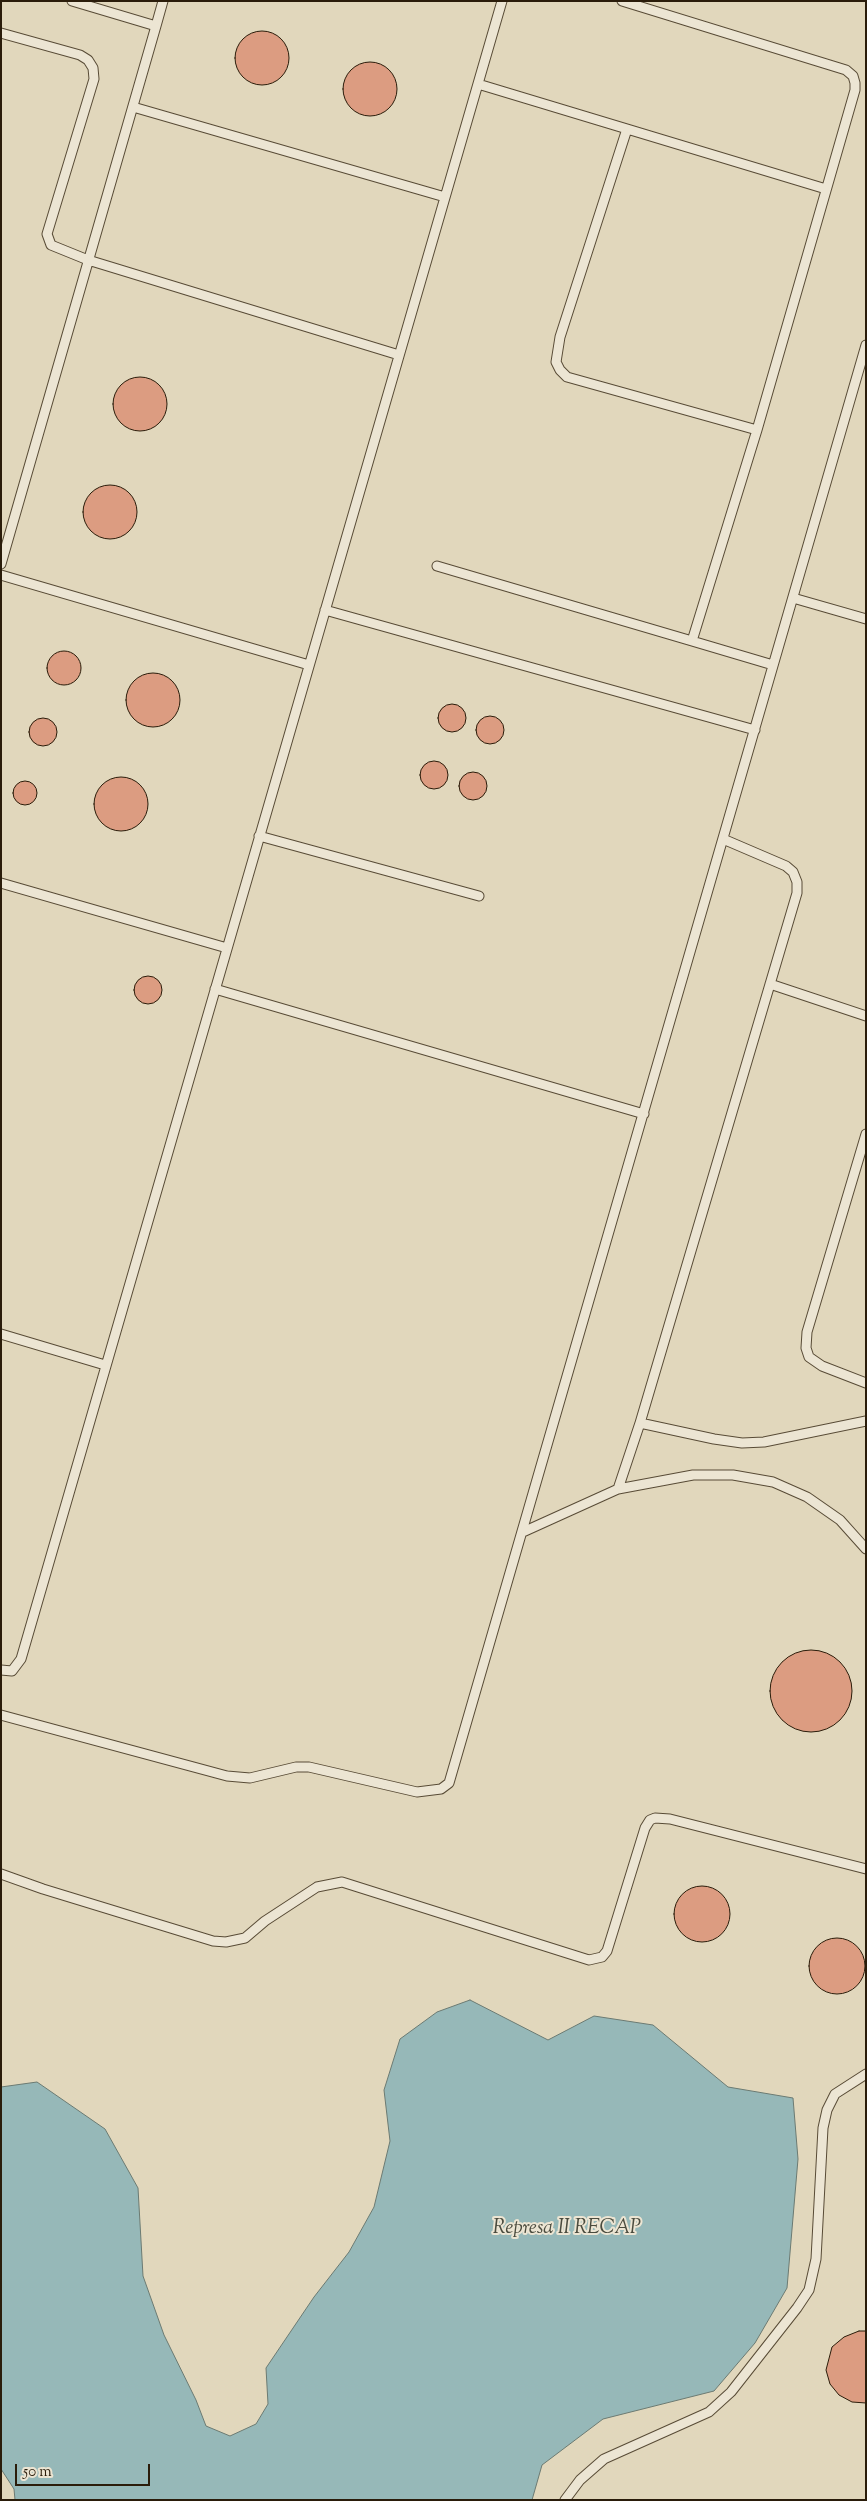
<!DOCTYPE html>
<html>
<head>
<meta charset="utf-8">
<style>
  body { margin:0 }
  #map { position:relative; width:867px; height:2501px; overflow:hidden; background:#e1d7bc; font-family:"Sorts Mill Goudy",serif }
  canvas { display:block }
  .frame { position:absolute; inset:0; border:2px solid #2a1c0a; pointer-events:none }
  .scale { position:absolute; left:15px; top:2464px; width:135px; height:22px; box-sizing:border-box; border:2px solid #2a1c0a; border-top:0; padding-left:6px; font-size:15px; line-height:18px; white-space:nowrap; color:#2a1c0a; -webkit-text-stroke:4px #ece5d3; paint-order:stroke }
</style>
</head>
<body>
<div id="map">
<canvas width="867" height="2501"></canvas>
<div class="frame"></div>
<div class="scale">50 m</div>
</div>
<script>
const ctx = document.querySelector('canvas').getContext('2d');
ctx.lineJoin = 'round';
function fill(path, color) { ctx.fillStyle = color; ctx.fill(path, 'evenodd'); }
const toPath = rows => new Path2D(rows.map(r => 'M' + r).join(''));
function stroke(path, color, width, dash) { ctx.strokeStyle = color; ctx.lineWidth = width; ctx.lineCap = dash ? 'butt' : 'round'; ctx.setLineDash(dash || []); ctx.stroke(path); }
function label(font, color, halo, rows, align = 'center') {
  ctx.font = font + ' "Sorts Mill Goudy",serif'; ctx.lineWidth = 4; ctx.setLineDash([]); ctx.textBaseline = 'middle'; ctx.strokeStyle = halo; ctx.fillStyle = color; for (const [text, x, y, turn = 0] of rows) {
    ctx.save(); ctx.translate(x, y); ctx.rotate((+turn || 0) * Math.PI / 180); ctx.textAlign = isNaN(turn) ? turn : align; if (halo) ctx.strokeText(text, 0, 0); ctx.fillText(text, 0, 0); ctx.restore();
  }
}
const water = toPath([
  [470,2000,548,2040,594,2016,653,2025,728,2087,793,2098,798,2159,787,2288,755,2343,714,2391,603,2419,542,2465,532,2500,15,2500,14,2489,1,2469,1,2087,37,2082,105,2129,138,2188,143,2276,164,2335,196,2400,206,2426,230,2436,256,2424,268,2404,266,2368,314,2297,349,2252,374,2207,390,2141,384,2090,400,2039,437,2012,470,2000]
]);
fill(water, '#96b8b8');
stroke(water, '#6b7a72', 1);
const building = toPath([
  '235 58a27 27 0 1 1 54 0a27 27 0 1 1-54 0Z',
  '343 89a27 27 0 1 1 54 0a27 27 0 1 1-54 0Z',
  '113 404a27 27 0 1 1 54 0a27 27 0 1 1-54 0Z',
  '83 512a27 27 0 1 1 54 0a27 27 0 1 1-54 0Z',
  '47 668a17 17 0 1 1 34 0a17 17 0 1 1-34 0Z',
  '126 700a27 27 0 1 1 54 0a27 27 0 1 1-54 0Z',
  '438 718a14 14 0 1 1 28 0a14 14 0 1 1-28 0Z',
  '476 730a14 14 0 1 1 28 0a14 14 0 1 1-28 0Z',
  '29 732a14 14 0 1 1 28 0a14 14 0 1 1-28 0Z',
  '420 775a14 14 0 1 1 28 0a14 14 0 1 1-28 0Z',
  '459 786a14 14 0 1 1 28 0a14 14 0 1 1-28 0Z',
  '94 804a27 27 0 1 1 54 0a27 27 0 1 1-54 0Z',
  '13 793a12 12 0 1 1 24 0a12 12 0 1 1-24 0Z',
  '134 990a14 14 0 1 1 28 0a14 14 0 1 1-28 0Z',
  '770 1691a41 41 0 1 1 82 0a41 41 0 1 1-82 0Z',
  '674 1914a28 28 0 1 1 56 0a28 28 0 1 1-56 0Z',
  '809 1966a28 28 0 1 1 56 0a28 28 0 1 1-56 0Z',
  [859,2331,866,2331,866,2403,852,2402,839,2395,830,2384,826,2370,832,2347,844,2337,859,2331]
]);
fill(building, '#dc9c81');
stroke(building, '#2a1c0a', 1);
const service = toPath([
  [72,1,156,26,163,1],
  [622,1,846,70,853,76,855,83,855,90,757,430,692,641,773,665],
  [1,33,80,55,88,60,93,68,94,79,47,234,51,245,88,260,399,355],
  [478,84,826,189],
  [133,107,445,197],
  [627,129,560,337,556,362,560,370,567,377,757,430],
  [1,564,156,26],
  [437,566,692,641],
  [1,575,309,665],
  [793,598,866,619],
  [325,610,755,730],
  [259,836,479,896],
  [723,839,786,866,793,872,797,882,797,893,640,1423,714,1439,742,1443,764,1442,866,1421],
  [1,883,227,948],
  [770,984,866,1016],
  [215,989,644,1114],
  [866,1134,807,1332,806,1348,809,1357,822,1366,866,1383],
  [1,1334,105,1365],
  [618,1489,693,1475,733,1475,773,1482,807,1497,840,1520,866,1549],
  [523,1532,618,1489,640,1423],
  [1,1670,12,1671,21,1659,502,1],
  [1,1715,227,1776,250,1778,296,1767,309,1767,417,1792,441,1789,449,1783,866,345],
  [1,1874,43,1889,213,1941,226,1942,245,1938,265,1921,317,1887,342,1882,589,1960,602,1957,607,1951,645,1828,650,1820,655,1818,670,1819,866,1869],
  [565,2500,580,2480,604,2459,709,2412,731,2392,797,2308,809,2290,816,2259,823,2128,827,2110,835,2094,866,2074]
]);
stroke(service, '#584b36', 11);
stroke(service, '#ece5d3', 9);
label('italic 20px', '#4a4b3e', '#ece5d3', [
  ["Represa II RECAP",567,2230]
]);
</script>
</body>
</html>
